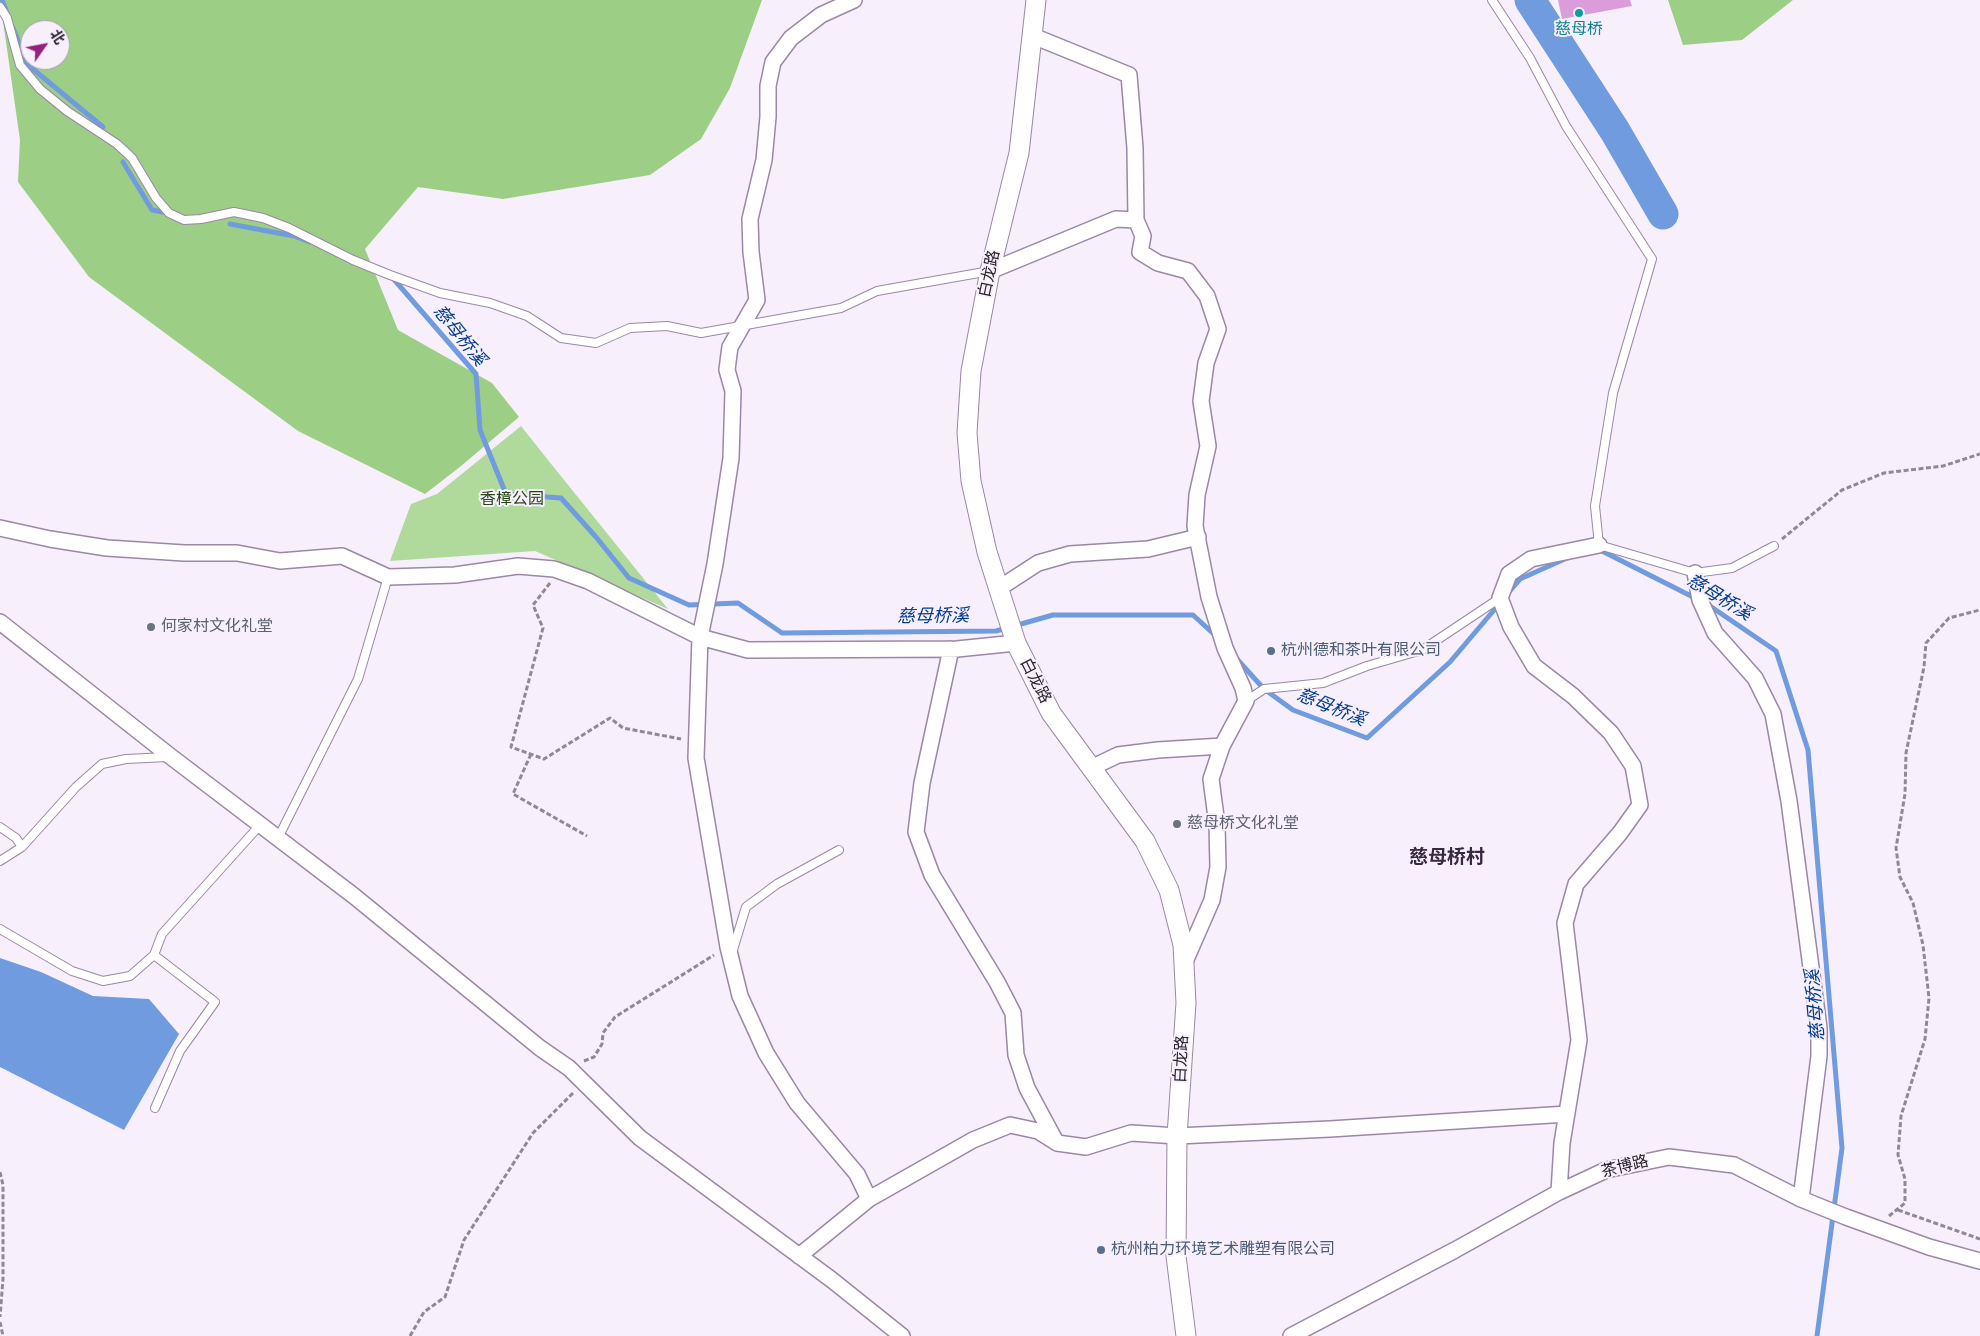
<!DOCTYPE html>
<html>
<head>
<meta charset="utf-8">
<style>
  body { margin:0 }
  #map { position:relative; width:1980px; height:1336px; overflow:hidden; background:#f7effc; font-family:"Varela Round","Noto Sans SC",sans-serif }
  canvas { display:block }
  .north { position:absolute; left:20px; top:20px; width:50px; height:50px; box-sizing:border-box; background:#f7effc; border:1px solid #a59daa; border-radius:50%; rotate:57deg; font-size:14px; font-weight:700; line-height:20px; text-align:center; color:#2a232e }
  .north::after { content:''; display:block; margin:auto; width:18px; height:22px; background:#97207b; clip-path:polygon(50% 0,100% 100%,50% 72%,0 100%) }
</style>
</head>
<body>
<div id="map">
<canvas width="1980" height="1336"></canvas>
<div class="north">北</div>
</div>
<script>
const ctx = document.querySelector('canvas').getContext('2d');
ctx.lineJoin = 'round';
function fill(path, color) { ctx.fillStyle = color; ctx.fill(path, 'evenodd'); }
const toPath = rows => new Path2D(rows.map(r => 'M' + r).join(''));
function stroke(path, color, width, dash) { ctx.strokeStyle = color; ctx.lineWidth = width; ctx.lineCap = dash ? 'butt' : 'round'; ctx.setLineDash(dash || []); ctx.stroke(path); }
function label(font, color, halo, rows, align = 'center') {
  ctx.font = font + ' "Varela Round","Noto Sans SC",sans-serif'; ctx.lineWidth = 4; ctx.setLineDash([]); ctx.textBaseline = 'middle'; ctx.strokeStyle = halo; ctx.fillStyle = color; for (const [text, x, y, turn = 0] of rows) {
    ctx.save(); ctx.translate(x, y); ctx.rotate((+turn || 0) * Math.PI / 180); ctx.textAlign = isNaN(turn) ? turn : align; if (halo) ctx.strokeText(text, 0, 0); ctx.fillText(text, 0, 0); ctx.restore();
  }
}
fill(toPath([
  [521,426,548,460,668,609,535,551,390,561,411,504,437,494]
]), '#b0d99c');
fill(toPath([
  [0,0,762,0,730,88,701,139,650,175,503,199,418,187,365,249,398,330,492,383,519,417,461,466,425,494,298,431,89,277,18,182,20,140],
  [30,30,60,30,60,60,30,60],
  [1668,0,1793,0,1742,40,1683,45]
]), '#9dce86');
fill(toPath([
  [0,958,41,972,93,996,149,999,179,1034,124,1130,0,1067]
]), '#709cdf');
stroke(toPath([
  [2,0,7,13],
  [13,28,28,65,103,127],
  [123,162,152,210,168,213],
  [230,224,294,236,310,242],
  [391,276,476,374,480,430,506,494,561,498,596,537,629,578,689,605,738,603,782,633,996,631,1053,615,1193,615,1217,637],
  [1598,549,1697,599],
  [1507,594,1520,579,1567,558],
  [1707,604,1776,651,1808,750,1842,1148,1817,1336],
  [1236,658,1264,689,1293,710,1367,738,1450,662,1500,603]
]), '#709cdf', 5);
stroke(toPath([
  [1530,0,1615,131,1663,214]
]), '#709cdf', 31);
fill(toPath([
  [1558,0,1630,0,1632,6,1562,19]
]), '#da9cda');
const service = toPath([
  [1492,0,1530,58,1566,126,1652,259,1613,393,1595,506,1599,545,1695,573,1732,568,1774,546],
  [0,7,7,18,20,65,40,89,67,111,117,144,132,158,156,198,169,213,184,220,201,219,234,212,263,218,289,228,353,260,390,275,440,293,490,303,527,316,561,338,596,343,630,328,667,326,701,333,841,308,877,291,990,271],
  [1246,701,1264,689,1323,683,1367,666,1422,650,1500,598],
  [0,827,16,838,22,847],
  [278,838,358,679,388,577],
  [0,861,22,847,76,787,102,764,126,759,168,757],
  [0,929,72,971,103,981,130,976,154,955],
  [732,953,746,907,777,884,839,850],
  [155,1108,180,1051,215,1002,154,955,162,934,260,825]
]);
const minor = toPath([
  [854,0,821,15,791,38,773,62,768,86,768,117,764,160,750,219,751,252,757,300,730,347,729,354,727,370,733,391,731,458,715,564,700,637,696,758,728,947,740,996,766,1053,797,1103,857,1174,869,1199],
  [1033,36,1129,75,1135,148,1136,220],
  [990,271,1116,219,1136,220,1143,236,1140,252,1158,263,1188,271,1207,296,1218,329,1206,363,1201,401,1208,446,1197,495,1195,526,1209,597,1225,648,1243,688,1246,701,1222,746,1211,779,1217,825,1218,867,1212,900,1184,964],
  [0,528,50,539,107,548,184,553,237,553,280,561,342,556,388,577,455,575,518,566,554,569,588,581,700,637,748,650,957,649,1016,643],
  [1695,573,1700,600,1715,633,1755,678,1773,714,1789,801,1819,1028,1819,1056,1801,1199],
  [998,589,1038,563,1070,554,1148,549,1198,537],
  [0,622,170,756,354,896,540,1048,569,1068,640,1138,832,1280,902,1336],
  [951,649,922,783,916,832,932,875,997,982,1013,1013,1016,1055,1027,1088,1056,1142],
  [1091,768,1118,755,1158,750,1222,746],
  [1559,1192,1562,1143,1579,1040,1565,923,1576,884,1620,833,1640,805,1633,766,1611,733,1573,696,1534,666,1511,627,1500,598,1509,574,1531,559,1599,545],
  [799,1256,869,1199,973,1140,1010,1125,1038,1131,1057,1143,1086,1147,1131,1133,1177,1136,1330,1129,1567,1114],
  [1291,1336,1455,1250,1559,1192,1606,1170,1669,1157,1734,1165,1801,1199,1846,1217,1929,1247,1980,1261]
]);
const tertiary = toPath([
  [1036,0,1019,153,990,271,971,371,967,433,971,481,987,552,1016,643,1051,713,1145,841,1169,890,1183,945,1186,1003,1177,1136,1176,1256,1186,1336]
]);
stroke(service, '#9a88a4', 10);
stroke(minor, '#9a88a4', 18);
stroke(tertiary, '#9a88a4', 21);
stroke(toPath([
  [1782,539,1842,490,1884,473,1943,466,1980,454],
  [550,583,533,605,543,628,511,747,544,759,610,718,623,728,681,739],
  [531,754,513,794,587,836],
  [584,1061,594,1057,602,1044,603,1033,615,1017,714,955],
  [0,1172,3,1185,3,1279,0,1317],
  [1898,1210,1980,1239],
  [1889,1216,1905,1203,1905,1179,1898,1155,1901,1116,1925,1039,1929,998,1923,945,1913,903,1900,877,1896,848,1905,794,1906,753,1924,667,1926,643,1949,618,1980,610],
  [0,1322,3,1336],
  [410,1336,424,1312,445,1297,464,1240,533,1133,573,1093]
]), '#908894', 3, [5, 2.5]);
stroke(service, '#fff', 8);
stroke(minor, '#fff', 15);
stroke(tertiary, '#fff', 19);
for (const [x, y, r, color] of [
  [1579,13,5,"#0f9aa8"],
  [151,627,5,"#6b7280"],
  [1271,651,5,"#5c6f8a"],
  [1177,824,5,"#6b7280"],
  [1101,1250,5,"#5c6f8a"]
]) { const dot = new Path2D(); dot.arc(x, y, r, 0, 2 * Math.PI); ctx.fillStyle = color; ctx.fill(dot); stroke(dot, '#f7effc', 2); }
label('16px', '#0d838f', '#f7effc', [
  ["慈母桥",1579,30]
]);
label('16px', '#2a232e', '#f7effc', [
  ["白龙路",990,274,-78],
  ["白龙路",1035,681,63],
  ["白龙路",1182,1059,-87],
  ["茶博路",1625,1167,-14]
]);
label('16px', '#264615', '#f7effc', [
  ["香樟公园",512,500]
]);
label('16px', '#5b616d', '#f7effc', [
  ["何家村文化礼堂",161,627],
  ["慈母桥文化礼堂",1187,824]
], 'left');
label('16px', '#4e5e75', '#f7effc', [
  ["杭州德和茶叶有限公司",1281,651],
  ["杭州柏力环境艺术雕塑有限公司",1111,1250]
], 'left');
label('italic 18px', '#053d8b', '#f7effc', [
  ["慈母桥溪",459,336,51],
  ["慈母桥溪",1719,598,31],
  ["慈母桥溪",933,617,-1],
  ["慈母桥溪",1331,708,22],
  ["慈母桥溪",1816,1005,-95]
]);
label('bold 19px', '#382840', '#f7effc', [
  ["慈母桥村",1447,858]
]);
</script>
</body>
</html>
